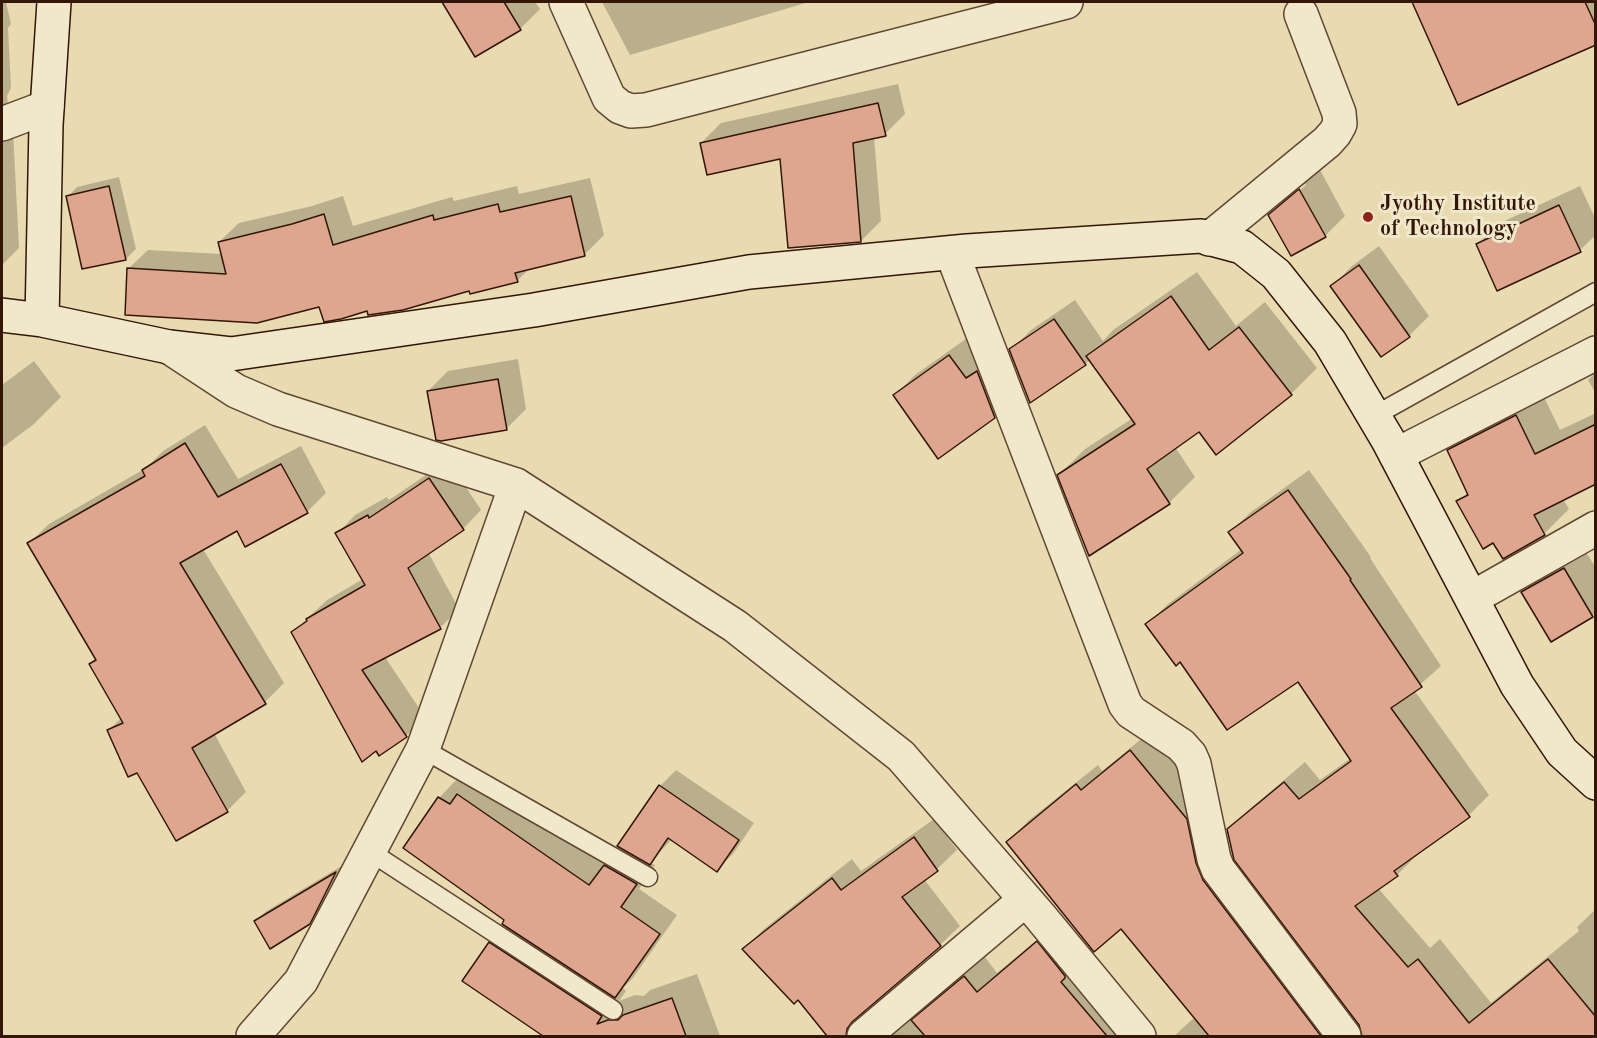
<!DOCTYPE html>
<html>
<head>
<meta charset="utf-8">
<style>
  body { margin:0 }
  #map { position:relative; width:1597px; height:1038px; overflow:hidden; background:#e9dbb1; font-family:"Old Standard TT",serif }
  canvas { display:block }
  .frame { position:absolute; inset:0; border:3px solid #341607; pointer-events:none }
</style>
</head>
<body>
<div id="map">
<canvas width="1597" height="1038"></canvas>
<div class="frame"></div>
</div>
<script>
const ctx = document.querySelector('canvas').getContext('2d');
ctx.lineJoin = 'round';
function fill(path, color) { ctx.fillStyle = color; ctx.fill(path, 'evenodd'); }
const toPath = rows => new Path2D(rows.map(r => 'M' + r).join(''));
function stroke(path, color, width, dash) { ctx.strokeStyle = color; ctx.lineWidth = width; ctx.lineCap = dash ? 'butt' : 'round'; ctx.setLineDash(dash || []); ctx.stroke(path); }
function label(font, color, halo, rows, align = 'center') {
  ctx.font = font + ' "Old Standard TT",serif'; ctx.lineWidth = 6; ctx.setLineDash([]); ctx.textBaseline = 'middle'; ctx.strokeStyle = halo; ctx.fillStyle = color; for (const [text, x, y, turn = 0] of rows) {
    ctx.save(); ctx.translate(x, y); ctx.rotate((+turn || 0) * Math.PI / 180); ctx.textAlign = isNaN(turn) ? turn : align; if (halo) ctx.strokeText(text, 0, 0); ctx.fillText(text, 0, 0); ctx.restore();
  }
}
fill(toPath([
  [2,2,6,2,11,24,8,28,11,88,7,96,8,105,12,111,19,248,2,265],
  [444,2,535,2,540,9,520,29,476,55],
  [602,2,809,2,630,55],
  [1414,2,1596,2,1596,43,1459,103],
  [898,84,905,114,885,134,874,137,881,221,861,241,782,157,701,143,721,123],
  [1320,170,1345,216,1325,236,1269,215,1288,196,1288,200,1306,185,1304,183],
  [119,177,136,249,126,259,67,197,77,187],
  [590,178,604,235,584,255,530,268,517,281,368,309,320,305,128,269,148,250,222,254,219,242,239,223,312,206,343,196,353,226,452,197,454,201,517,186,519,194],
  [1580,186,1596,220,1596,235,1580,250,1478,244,1498,224],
  [1379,246,1429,316,1409,336,1332,286,1352,266],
  [1197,272,1236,326,1265,302,1317,368,1291,394,1216,453,1199,430,1175,447,1195,477,1169,503,1059,475,1085,449,1133,418,1090,360,1085,364,1011,350,1031,330,1075,300,1103,341,1113,330],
  [970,336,1014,397,994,417,895,395,915,375],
  [518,359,526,409,506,429,428,391,448,371],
  [34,361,61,397,34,424,2,448,2,385],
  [1596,372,1596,394,1588,380],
  [1541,391,1560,430,1596,413,1596,483,1563,499,1569,509,1544,534,1458,502,1468,492,1449,450,1473,426],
  [205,425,238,479,301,446,326,493,307,512,237,529,203,549,284,683,265,702,214,733,246,792,227,811,138,771,109,730,121,718,90,664,96,658,29,543,49,524,146,468,163,451],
  [448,460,481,510,463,529,428,552,459,609,440,628,385,657,425,717,406,736,293,632,327,600,363,579,337,534,355,515,387,497,389,500],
  [1309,470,1371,557,1370,558,1441,666,1414,690,1489,795,1469,815,1418,854,1397,875,1378,888,1430,948,1440,939,1491,1003,1579,931,1577,927,1596,909,1596,1036,1174,1036,1195,1017,1122,927,1008,842,1028,821,1098,765,1102,771,1151,731,1207,798,1216,842,1357,1033,1364,1034,1360,1024,1229,830,1250,809,1305,762,1320,780,1351,758,1299,680,1181,660,1147,624,1168,604,1242,549,1230,532,1251,512],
  [1584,549,1596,568,1596,612,1592,616,1523,592,1543,572],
  [676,770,754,823,733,854,716,870,672,839,650,863,655,865,639,889,677,915,633,978,623,988,626,991,619,1001,635,995,644,996,650,990,697,974,720,1036,546,1036,464,980,490,943,507,926,506,920,439,798,457,779,468,786,477,777,605,865,623,848,660,786],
  [934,819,957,850,937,869,924,879,960,926,940,945,866,1008,865,1018,888,1035,897,1031,985,957,997,973,1057,923,1143,1036,829,1036,798,998,744,949,764,929,852,859,861,871],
  [343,865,319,912,309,923,256,922,265,912]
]), '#0003');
const building = toPath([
  [442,2,504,2,521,30,475,57,442,2],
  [1412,2,1585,2,1596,26,1596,45,1458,105,1412,2],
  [878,103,886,136,853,143,861,242,788,248,780,159,707,175,700,143,878,103],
  [109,186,126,260,82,269,66,196,109,186],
  [1299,189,1326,237,1291,256,1268,215,1299,189],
  [571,196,585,256,515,273,518,282,470,294,469,291,403,310,368,315,367,311,341,319,324,322,319,307,257,323,125,315,127,268,226,274,218,242,292,224,324,214,333,245,433,215,434,220,498,204,500,212,571,196],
  [1559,205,1581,252,1497,291,1476,244,1559,205],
  [1359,265,1410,337,1381,357,1330,286,1359,265],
  [1171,296,1209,350,1239,327,1292,395,1216,455,1199,432,1147,469,1170,504,1089,556,1057,475,1135,424,1086,356,1171,296],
  [1054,319,1086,365,1030,403,1009,349,1054,319],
  [949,355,966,378,977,371,995,418,938,459,893,395,949,355],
  [498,379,507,430,441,441,436,440,427,391,498,379],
  [1516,415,1535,454,1596,424,1596,484,1534,515,1545,535,1503,559,1493,543,1483,549,1456,501,1468,495,1447,450,1516,415],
  [185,443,218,497,281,464,308,513,245,547,237,531,180,563,266,704,192,748,228,812,176,841,137,773,128,777,107,730,123,723,89,664,96,660,27,543,145,476,142,470,185,443],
  [429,478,464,530,408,568,441,629,362,670,407,737,379,756,376,751,362,762,291,632,307,621,306,619,365,585,335,533,368,515,369,518,429,478],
  [1288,490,1351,579,1350,580,1422,687,1391,708,1470,817,1394,871,1398,876,1355,906,1408,967,1418,959,1469,1023,1548,959,1596,1017,1596,1036,1362,1036,1359,1025,1234,860,1227,829,1284,782,1299,799,1351,761,1298,682,1227,730,1180,662,1176,666,1145,624,1243,553,1228,532,1288,490],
  [1564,568,1593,617,1551,642,1521,592,1564,568],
  [1130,750,1187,819,1196,863,1203,880,1321,1036,1209,1036,1121,929,1094,952,1006,842,1076,784,1081,790,1130,750],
  [659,785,739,840,717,872,668,838,650,865,617,846,659,785],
  [457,794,589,885,604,865,637,884,621,907,660,934,615,998,502,924,504,920,403,848,438,797,450,804,457,794],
  [914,837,938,871,902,897,941,946,852,1022,847,1029,846,1036,827,1036,798,1000,794,1004,742,949,832,878,841,890,914,837],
  [336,872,310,924,270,949,254,921,336,872],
  [1037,941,1065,976,1065,978,1061,982,1107,1036,925,1036,911,1020,964,976,977,992,1037,941],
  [489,942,602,1016,597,1024,608,1020,618,1020,623,1015,672,998,686,1036,543,1036,462,981,489,942]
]);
fill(building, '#dfa68f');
stroke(building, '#341607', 1.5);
const lane = toPath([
  [1374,416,1596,292],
  [423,749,648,877],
  [369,851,613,1010]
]);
const street = toPath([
  [566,2,609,98,620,107,631,111,646,110,1066,2],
  [2,124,47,107],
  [1209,239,1327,142,1335,133,1340,124,1339,113,1301,14],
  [952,253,1125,704,1131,712,1181,745,1190,755,1194,764,1214,859,1218,869,1344,1036],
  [169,347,236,391,278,409,516,485,735,626,901,756,1039,915,1139,1036],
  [1396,455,1596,353],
  [1472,598,1596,528],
  [253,1036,301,981,423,749,516,485],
  [864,1036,1025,900]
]);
const secondary = toPath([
  [2,315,42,320,169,347,231,354,534,310,749,272,967,251,1201,236,1242,247,1276,274,1330,342,1388,440,1517,685,1562,752,1596,783],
  [42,320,46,125,54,2]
]);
stroke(lane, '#614732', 21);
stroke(street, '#614732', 36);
stroke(secondary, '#341607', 36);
stroke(lane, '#f1e8cc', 18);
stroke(street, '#f1e8cc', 33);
stroke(secondary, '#f1e8cc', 33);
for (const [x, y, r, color] of [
  [1368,217,6,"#8f2418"]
]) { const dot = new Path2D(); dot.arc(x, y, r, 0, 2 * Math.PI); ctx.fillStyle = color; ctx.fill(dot); stroke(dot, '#f1e8cc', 2); }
label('bold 22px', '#341607', '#f1e8cc', [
  ["Jyothy Institute",1380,204],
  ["of Technology",1380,229]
], 'left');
</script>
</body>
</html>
